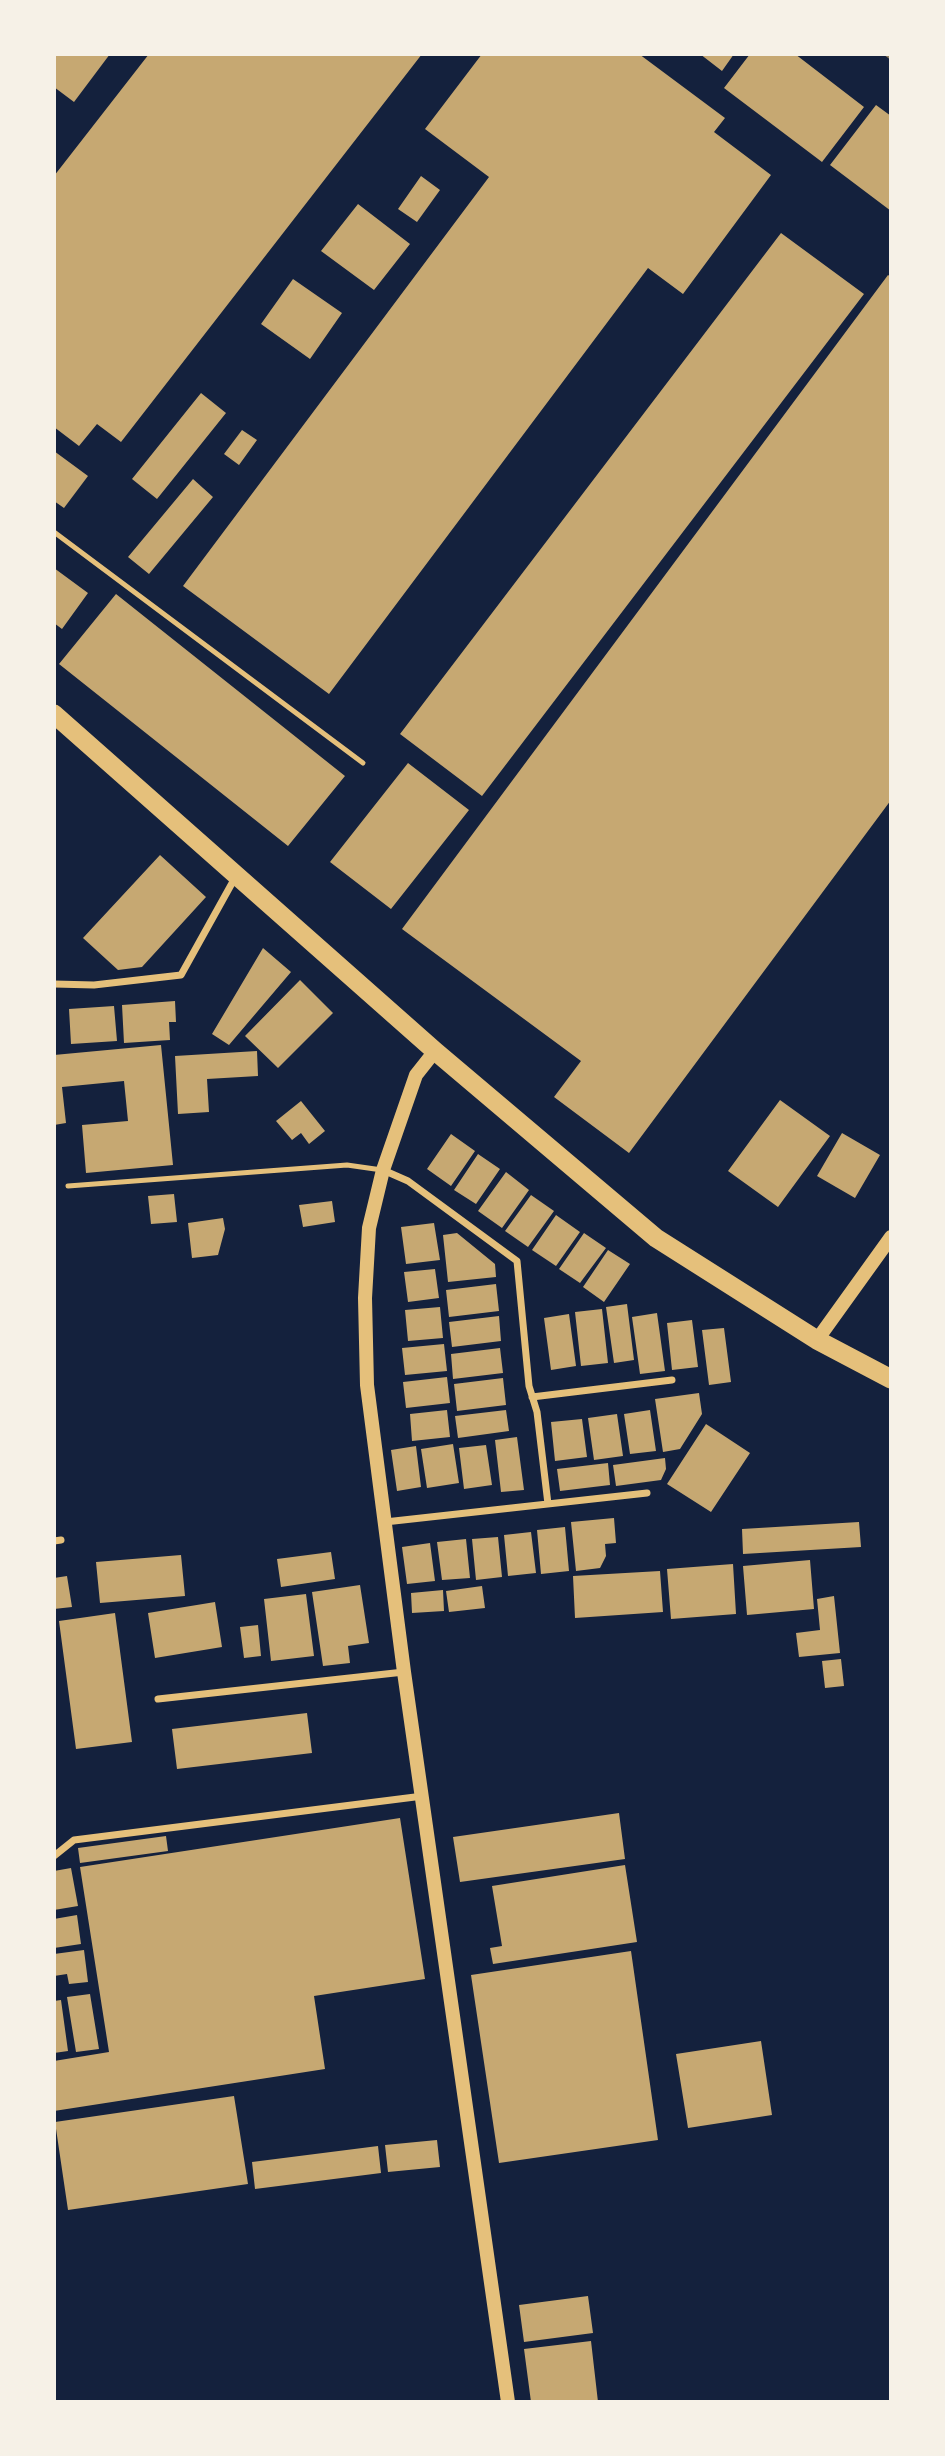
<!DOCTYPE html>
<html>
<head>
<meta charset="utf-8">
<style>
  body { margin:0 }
  #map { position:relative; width:945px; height:2456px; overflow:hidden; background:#14213d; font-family:Raleway,sans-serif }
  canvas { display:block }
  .frame { position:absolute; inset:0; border:56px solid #f6f1e7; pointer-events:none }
</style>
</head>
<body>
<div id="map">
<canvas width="945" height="2456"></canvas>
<div class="frame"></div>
</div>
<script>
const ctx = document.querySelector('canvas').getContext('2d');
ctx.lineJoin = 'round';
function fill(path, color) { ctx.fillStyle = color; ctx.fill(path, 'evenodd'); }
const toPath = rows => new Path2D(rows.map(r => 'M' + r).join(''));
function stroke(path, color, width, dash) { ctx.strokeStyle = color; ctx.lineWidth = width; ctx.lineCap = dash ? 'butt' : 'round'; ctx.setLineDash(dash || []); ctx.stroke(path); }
fill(toPath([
  [54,54,110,54,74,102,54,87],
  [149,54,422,54,121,442,97,424,79,446,54,427,54,176],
  [482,54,639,54,725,118,714,132,771,175,683,294,648,268,329,694,183,586,489,177,425,129],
  [700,54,734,54,722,71],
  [750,54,795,54,864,107,822,162,724,88],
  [876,105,891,116,891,211,830,165],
  [421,176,440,190,417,222,398,209],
  [358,204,410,244,374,290,321,251],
  [781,233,864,294,482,796,400,734],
  [888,275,891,277,891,800,629,1153,554,1097,581,1061,402,929],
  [293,279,342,313,310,359,261,324],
  [201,393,226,413,157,499,132,479],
  [242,430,257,440,239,465,224,454],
  [54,451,88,476,64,508,54,501],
  [193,479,213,497,149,574,128,557],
  [54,568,88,593,62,629,54,623],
  [116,594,345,776,288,846,59,664],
  [408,763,469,810,391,909,330,862],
  [160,855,206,897,142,967,118,970,83,938],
  [263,948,291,972,229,1045,212,1034],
  [300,980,333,1013,278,1068,245,1036],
  [175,1001,176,1022,169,1022,170,1040,124,1043,122,1005],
  [114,1006,117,1041,71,1044,69,1009],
  [161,1045,173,1165,86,1173,82,1125,128,1121,124,1081,62,1087,66,1123,54,1125,54,1055],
  [257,1051,258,1076,207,1079,209,1112,178,1114,175,1056],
  [780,1100,830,1136,778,1207,728,1171],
  [301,1101,325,1131,309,1144,301,1133,292,1140,276,1121],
  [842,1133,880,1155,855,1198,817,1176],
  [451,1134,475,1151,451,1186,427,1169],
  [478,1154,500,1169,476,1204,454,1190],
  [506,1172,529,1190,502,1228,478,1211],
  [174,1194,177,1222,151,1224,148,1196],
  [531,1195,554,1211,528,1247,505,1231],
  [332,1201,335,1222,303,1227,299,1205],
  [556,1215,580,1232,556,1266,532,1250],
  [223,1218,225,1229,218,1255,192,1258,188,1223],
  [434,1223,440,1260,406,1264,401,1227],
  [457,1233,495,1264,496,1277,448,1282,443,1235],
  [584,1233,606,1248,580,1283,559,1269],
  [608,1250,630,1264,604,1302,583,1287],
  [435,1269,439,1298,408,1302,404,1272],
  [496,1284,499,1311,449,1317,446,1290],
  [627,1304,634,1360,614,1363,606,1307],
  [440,1307,443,1338,408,1341,405,1310],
  [602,1309,608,1363,581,1366,575,1312],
  [657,1313,665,1371,640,1374,632,1317],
  [569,1314,576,1366,551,1370,544,1318],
  [499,1316,501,1341,452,1347,449,1322],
  [692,1320,698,1367,672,1370,667,1323],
  [724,1328,731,1382,709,1385,702,1330],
  [444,1344,447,1371,405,1375,402,1348],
  [500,1348,503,1373,453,1379,451,1354],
  [447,1377,450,1403,406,1408,403,1382],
  [503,1378,506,1405,457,1411,454,1384],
  [699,1393,702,1414,680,1449,663,1452,655,1399],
  [447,1410,450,1437,412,1441,410,1414],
  [506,1410,509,1431,458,1438,455,1416],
  [650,1410,656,1451,630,1454,624,1414],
  [617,1414,623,1456,594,1460,588,1418],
  [582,1419,587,1457,555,1461,551,1422],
  [706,1424,750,1453,711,1512,667,1484],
  [517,1437,524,1490,501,1492,495,1440],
  [453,1444,459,1483,427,1488,421,1449],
  [486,1445,492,1485,464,1489,459,1448],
  [416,1446,421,1487,397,1491,391,1450],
  [665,1458,666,1469,661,1480,616,1486,613,1465],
  [608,1463,610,1485,560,1491,557,1469],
  [614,1518,616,1543,605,1544,606,1556,600,1568,576,1571,571,1522],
  [859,1522,861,1547,743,1554,742,1529],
  [565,1527,569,1571,541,1574,537,1530],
  [531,1532,536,1573,508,1576,504,1535],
  [498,1537,502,1577,476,1580,472,1539],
  [466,1539,470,1578,442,1580,437,1542],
  [430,1543,435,1581,407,1584,402,1547],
  [331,1552,335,1579,281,1587,277,1559],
  [181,1555,185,1596,100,1603,96,1562],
  [810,1560,814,1609,747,1615,743,1566],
  [733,1564,736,1614,671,1619,667,1569],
  [660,1571,663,1612,575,1618,573,1576],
  [67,1576,72,1607,54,1609,54,1578],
  [360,1585,369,1643,348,1646,350,1663,323,1666,312,1592],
  [482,1586,485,1608,449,1612,446,1591],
  [443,1590,444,1611,412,1613,411,1593],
  [306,1594,314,1656,271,1661,264,1599],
  [834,1596,840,1653,799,1657,796,1633,820,1630,817,1599],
  [215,1602,222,1647,155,1658,148,1613],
  [115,1613,132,1742,76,1749,59,1621],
  [258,1625,261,1656,244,1658,240,1627],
  [841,1659,844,1686,825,1688,822,1661],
  [307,1713,312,1753,177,1769,172,1729],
  [619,1813,625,1859,460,1882,453,1837],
  [400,1818,425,1979,314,1996,325,2069,54,2111,54,2061,109,2052,80,1867],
  [166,1836,168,1851,80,1863,78,1848],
  [625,1865,637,1942,493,1964,490,1948,502,1946,492,1886],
  [71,1868,78,1906,54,1910,54,1871],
  [77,1915,81,1944,54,1948,54,1919],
  [84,1950,88,1982,69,1984,67,1974,54,1976,54,1954],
  [631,1951,658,2140,499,2163,471,1975],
  [90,1994,99,2049,76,2052,67,1997],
  [61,2000,68,2051,54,2053,54,2001],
  [761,2041,772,2115,688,2128,676,2054],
  [234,2096,248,2184,68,2210,55,2122],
  [437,2140,440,2167,388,2172,385,2145],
  [378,2146,381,2173,255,2189,252,2162],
  [588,2296,593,2333,524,2342,519,2305],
  [591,2341,598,2402,531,2402,524,2349]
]), '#c6a872');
stroke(toPath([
  [54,532,363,763],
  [68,1186,347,1165,382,1170]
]), '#e5c07b', 5);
stroke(toPath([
  [54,984,94,985,181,975,236,876],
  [383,1170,408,1181,517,1261,529,1386,537,1412,548,1504],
  [532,1397,672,1380],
  [385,1522,647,1493],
  [54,1541,61,1540],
  [158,1699,404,1672],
  [54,1856,74,1840,423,1796]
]), '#e5c07b', 7);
stroke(toPath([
  [435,1051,416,1075,383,1170,369,1228,365,1298,367,1385,404,1672,508,2402],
  [817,1340,891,1237]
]), '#e5c07b', 14);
stroke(toPath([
  [54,714,435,1051,656,1238,817,1340,891,1379]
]), '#e5c07b', 19);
stroke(toPath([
  [887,54,891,57]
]), '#918062', 5);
</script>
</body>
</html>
